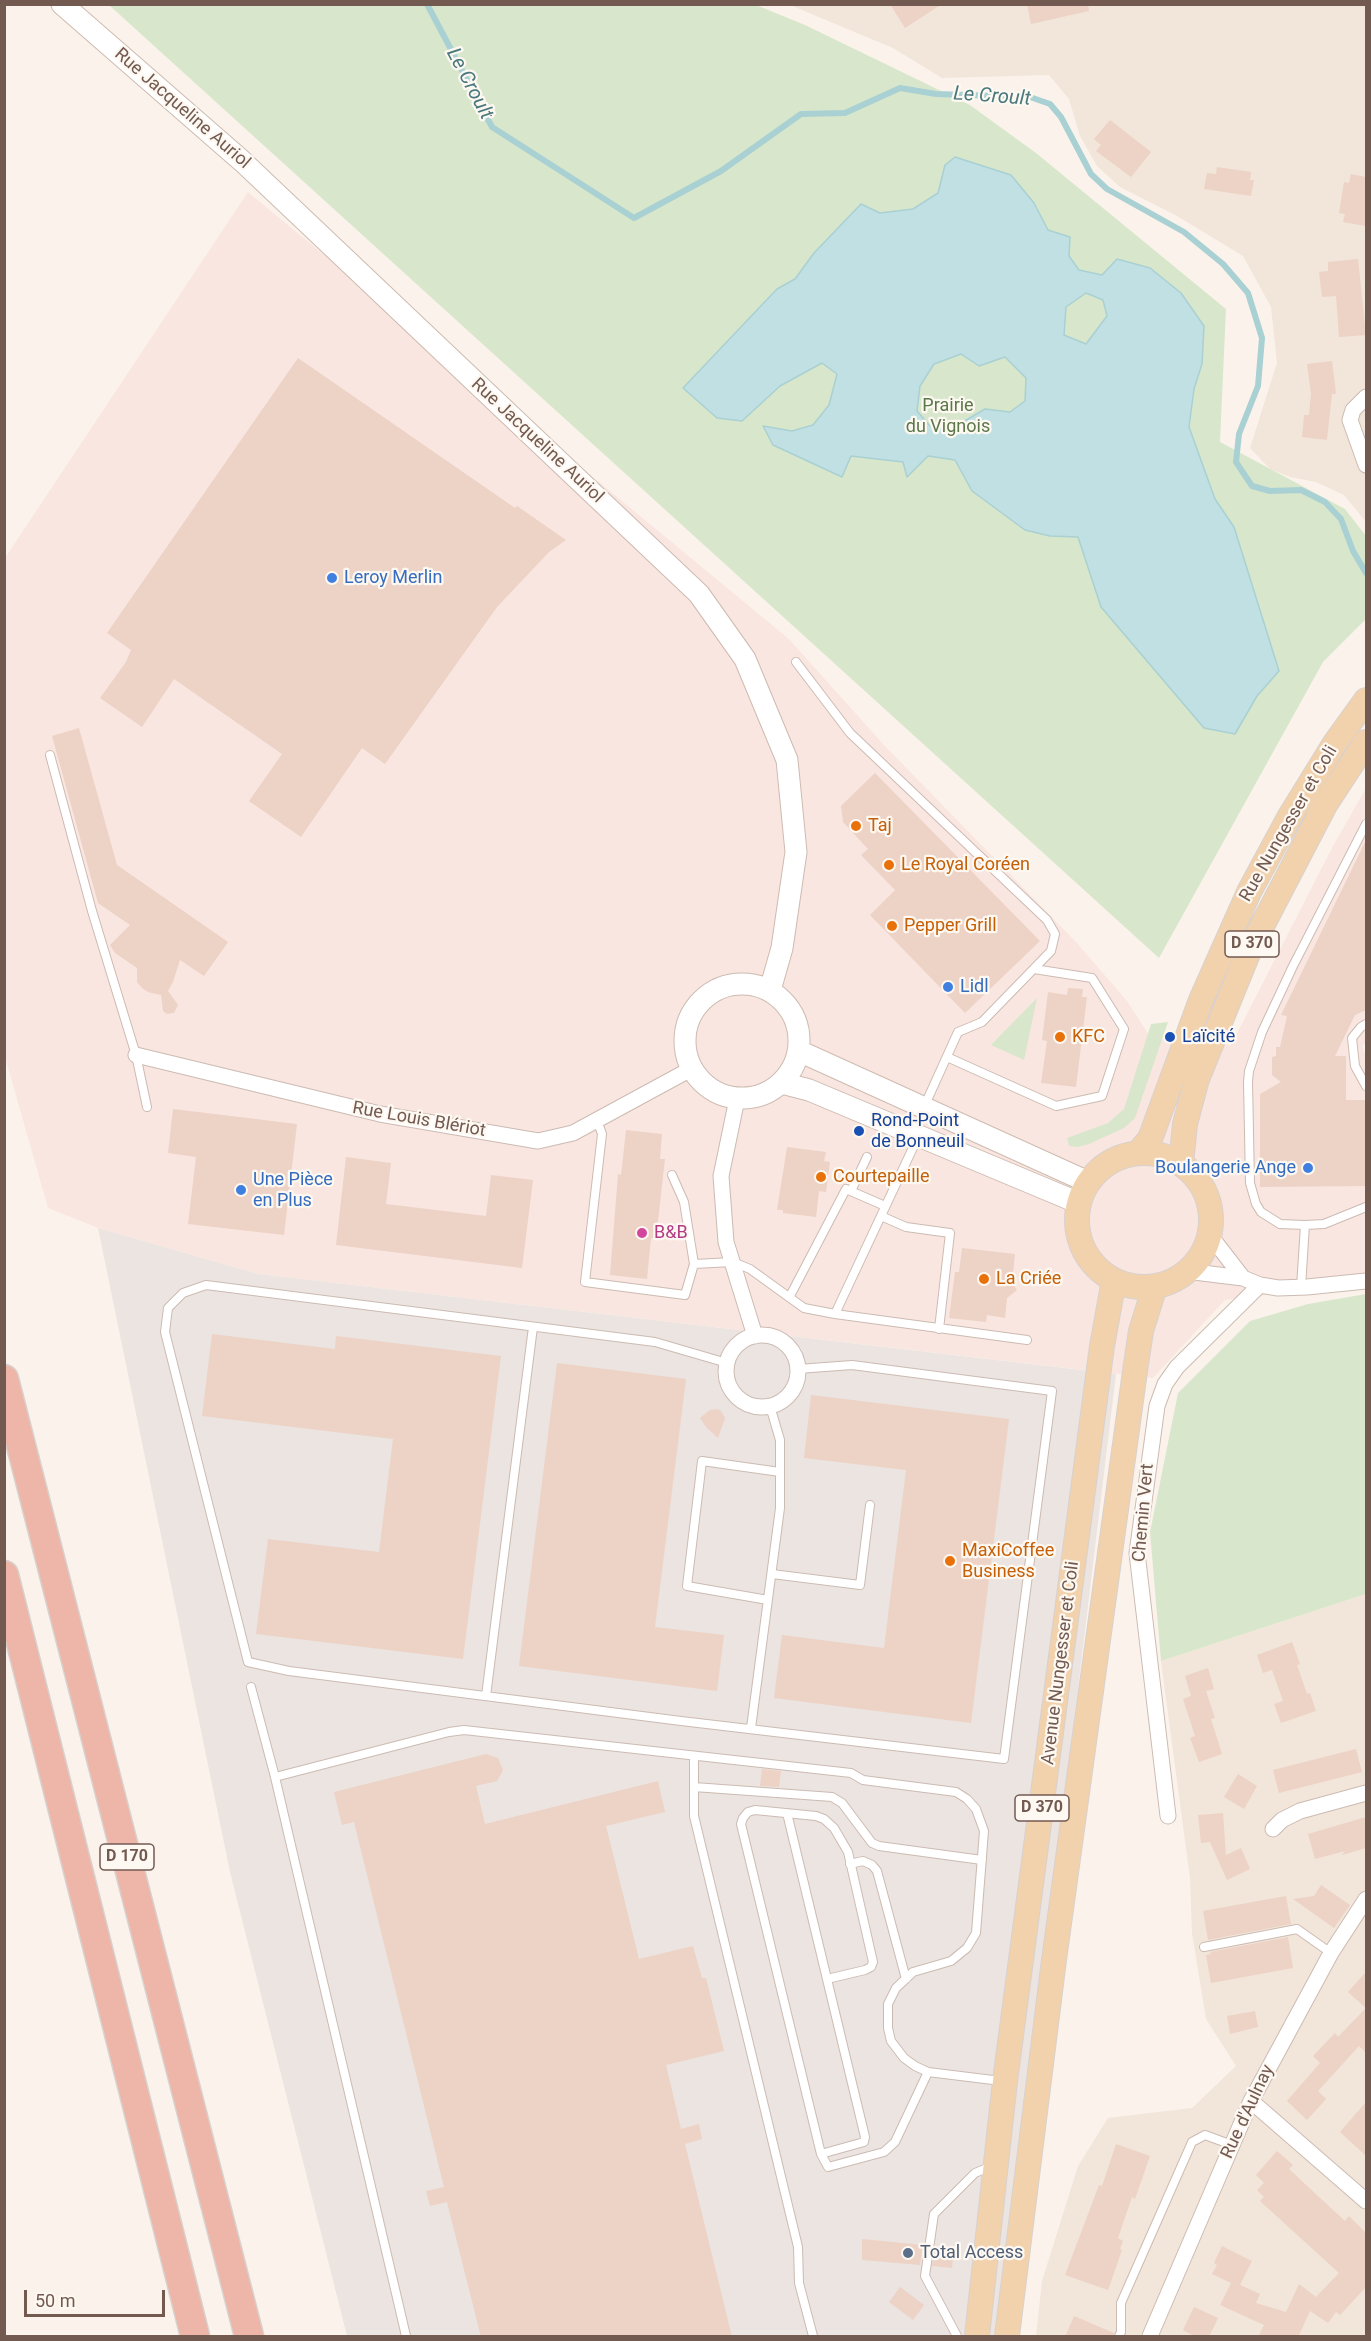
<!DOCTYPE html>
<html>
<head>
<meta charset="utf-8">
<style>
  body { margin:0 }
  #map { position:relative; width:1371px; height:2341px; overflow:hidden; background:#fbf3eb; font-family:Roboto,sans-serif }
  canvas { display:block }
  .frame { position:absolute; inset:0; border:6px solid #735a51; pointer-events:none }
  .scale { position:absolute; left:24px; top:2290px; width:141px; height:27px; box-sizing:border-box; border:3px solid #735a51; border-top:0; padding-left:8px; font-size:18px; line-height:21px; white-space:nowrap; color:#735a51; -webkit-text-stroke:4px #fdf8f1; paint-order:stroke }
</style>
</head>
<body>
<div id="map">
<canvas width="1371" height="2341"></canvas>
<div class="frame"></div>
<div class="scale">50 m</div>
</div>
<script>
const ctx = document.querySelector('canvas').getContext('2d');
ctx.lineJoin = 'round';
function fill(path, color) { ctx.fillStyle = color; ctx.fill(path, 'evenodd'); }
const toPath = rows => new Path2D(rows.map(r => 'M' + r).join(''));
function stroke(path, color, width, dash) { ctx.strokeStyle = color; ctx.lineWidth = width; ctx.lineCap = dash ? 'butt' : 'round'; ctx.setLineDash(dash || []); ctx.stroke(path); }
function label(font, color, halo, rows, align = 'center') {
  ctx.font = font + ' Roboto,sans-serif'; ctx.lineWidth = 4.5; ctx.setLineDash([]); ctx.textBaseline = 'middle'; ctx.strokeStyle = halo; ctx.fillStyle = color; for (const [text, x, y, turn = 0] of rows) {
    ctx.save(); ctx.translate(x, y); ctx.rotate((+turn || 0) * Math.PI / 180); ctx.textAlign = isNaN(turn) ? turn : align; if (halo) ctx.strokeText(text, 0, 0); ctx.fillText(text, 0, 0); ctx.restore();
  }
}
fill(toPath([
  [790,5,1366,5,1366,522,1344,495,1316,482,1290,477,1270,469,1250,448,1277,363,1271,307,1243,256,1177,216,1120,187,1097,166,1080,136,1069,99,1049,75,942,78,893,48],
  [1366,1594,1366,2336,1036,2336,1042,2281,1078,2166,1108,2118,1192,2108,1236,2066,1206,2019,1192,1933,1190,1878,1161,1661]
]), '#f2e5da');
fill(toPath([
  [248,192,789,639,884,745,1077,943,1127,1001,1151,1038,1231,1045,1333,846,1366,788,1366,1043,1362,1046,1366,1056,1366,1283,1225,1300,1153,1378,258,1274,98,1228,48,1208,5,1057,5,558]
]), '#f9e6e0');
fill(toPath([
  [98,1228,258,1274,1116,1374,1046,1953,996,2336,347,2336,230,1872]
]), '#ebe4e0');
fill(toPath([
  [109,5,756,5,805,25,970,105,1036,153,1226,309,1220,442,1345,509,1366,536,1366,619,1323,662,1159,958],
  [1037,998,1024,1060,991,1045],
  [1168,1022,1135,1118,1124,1128,1089,1144,1078,1147,1069,1146,1067,1138,1108,1123,1124,1109,1151,1024],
  [1366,1294,1366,1594,1161,1661,1150,1532,1178,1393,1250,1321,1308,1304]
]), '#d8e7cb');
const water = toPath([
  [955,157,1011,175,1034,203,1048,230,1070,237,1069,256,1079,270,1102,275,1117,259,1150,268,1181,293,1204,326,1202,364,1194,389,1189,427,1215,499,1234,527,1279,671,1257,696,1235,734,1204,728,1101,607,1078,537,1050,536,1025,530,972,491,955,460,928,456,907,477,903,462,851,456,842,477,773,445,763,426,792,431,813,425,829,405,837,374,822,363,780,386,742,421,717,418,683,388,777,289,795,279,814,253,861,204,880,213,913,209,938,193,945,165,955,157],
  [1086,293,1103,300,1107,316,1086,344,1064,335,1066,307,1086,293],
  [961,354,979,366,1005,357,1026,378,1025,401,1010,412,985,409,951,429,930,426,917,411,920,386,934,364,961,354]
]);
fill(water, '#c1e0e3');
stroke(water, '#a9d0d3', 1.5);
stroke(toPath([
  [427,4,492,127,634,218,721,171,801,114,845,113,900,88,936,94,1030,97,1050,104,1061,117,1091,174,1107,189,1184,232,1223,264,1248,293,1262,338,1258,386,1239,434,1236,462,1252,486,1270,491,1301,490,1325,502,1341,519,1353,551,1366,573]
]), '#a9d0d3', 6);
fill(toPath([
  [890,4,942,4,905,28],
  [1027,4,1088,4,1089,11,1031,24],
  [1110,120,1151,152,1131,177,1096,151,1101,145,1094,139],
  [1217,167,1251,172,1250,180,1254,180,1251,196,1204,189,1207,173,1216,174],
  [1351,174,1366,177,1366,226,1343,222,1345,214,1339,213,1344,182,1349,183],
  [1358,259,1366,335,1339,337,1336,296,1322,297,1319,272,1328,271,1328,262],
  [298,358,515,508,517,506,566,540,549,552,497,607,385,764,362,748,301,837,249,801,282,754,174,679,142,727,100,698,126,662,131,650,107,633],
  [1332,361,1336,394,1332,394,1327,440,1302,437,1304,415,1309,415,1311,394,1307,364],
  [79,728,117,865,228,942,204,976,180,960,173,982,168,991,178,1005,174,1013,167,1014,163,1011,161,995,148,992,142,988,137,982,137,968,115,953,110,945,130,925,98,903,52,736],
  [875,773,1040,941,965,1013,870,915,895,890,861,855,868,849,843,822,841,806],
  [1366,840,1366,1010,1355,1015,1335,1056,1346,1056,1346,1100,1366,1100,1366,1186,1260,1187,1260,1094,1281,1082,1272,1075,1272,1057,1276,1056,1276,1047,1280,1047,1287,1016,1281,1015],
  [1068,988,1083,989,1082,997,1087,997,1076,1087,1041,1083,1047,1041,1042,1040,1048,992,1067,995],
  [173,1109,297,1124,284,1235,188,1224,196,1157,168,1153],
  [626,1130,662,1134,660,1159,665,1159,656,1238,651,1238,647,1279,610,1275,618,1174,621,1175],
  [787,1147,826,1152,824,1161,830,1162,826,1192,819,1191,816,1217,783,1213,783,1210,777,1210],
  [346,1157,391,1163,386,1204,486,1216,491,1175,533,1180,522,1268,336,1245],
  [962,1248,1015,1254,1012,1283,1017,1290,1007,1298,1005,1318,987,1315,986,1322,949,1318,955,1272,959,1272],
  [212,1334,335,1349,336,1336,501,1356,463,1659,256,1634,268,1539,379,1552,393,1439,202,1416],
  [557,1363,686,1379,655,1627,724,1635,717,1691,519,1666],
  [811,1395,1009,1419,971,1723,774,1698,782,1635,884,1648,906,1470,804,1458],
  [717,1409,721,1411,725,1418,718,1438,706,1427,700,1418,710,1410],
  [1292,1642,1300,1664,1297,1665,1307,1694,1310,1693,1316,1711,1281,1723,1274,1704,1283,1701,1272,1670,1263,1673,1257,1655],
  [1208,1668,1214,1689,1206,1691,1215,1718,1211,1719,1222,1754,1199,1762,1190,1738,1195,1736,1183,1699,1191,1696,1185,1676],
  [1356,1749,1362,1772,1279,1793,1273,1770],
  [486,1754,498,1758,503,1770,497,1781,476,1786,485,1824,658,1781,665,1812,606,1826,639,1959,693,1946,702,1978,706,1978,724,2051,666,2065,681,2129,699,2124,702,2139,685,2144,732,2337,481,2337,447,2202,430,2206,426,2191,444,2187,354,1822,342,1825,334,1792],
  [762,1769,781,1771,779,1787,760,1786],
  [1238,1774,1257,1786,1244,1809,1224,1797],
  [1223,1813,1226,1855,1241,1848,1250,1869,1227,1880,1210,1842,1201,1843,1198,1815],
  [1366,1817,1366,1848,1342,1855,1345,1851,1315,1859,1308,1834],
  [1321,1885,1350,1905,1334,1928,1293,1899,1314,1896],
  [1286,1896,1291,1924,1208,1940,1203,1911],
  [1288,1937,1293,1968,1211,1983,1206,1955,1211,1954,1210,1952],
  [1366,1972,1366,2053,1359,2046,1318,2091,1326,2099,1307,2120,1287,2101,1320,2063,1313,2056,1335,2033,1338,2037,1366,2008,1348,1992],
  [1255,2011,1258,2027,1230,2034,1227,2016],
  [1366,2102,1366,2156,1340,2132],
  [1116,2144,1150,2156,1135,2199,1132,2197,1118,2238,1123,2241,1120,2249,1122,2250,1108,2290,1065,2275,1099,2185,1102,2186],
  [1277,2151,1293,2165,1289,2169,1320,2198,1345,2221,1349,2216,1366,2233,1366,2287,1340,2315,1336,2312,1328,2323,1310,2311,1298,2337,1258,2337,1264,2325,1220,2305,1231,2283,1212,2274,1217,2265,1214,2263,1222,2246,1252,2261,1240,2285,1260,2294,1256,2303,1286,2312,1299,2284,1316,2297,1339,2273,1260,2201,1264,2197,1257,2190,1264,2183,1256,2175],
  [862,2239,923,2245,920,2265,862,2260],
  [935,2246,954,2247,952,2268,932,2266],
  [900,2287,924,2305,913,2320,889,2302],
  [1194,2307,1218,2318,1209,2337,1196,2337,1183,2330],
  [1074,2316,1114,2333,1113,2337,1065,2337]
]), '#edd2c6');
const lane = toPath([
  [796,662,850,733,1047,920,1055,934,1051,951,982,1022,958,1032,924,1107],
  [50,755,92,911,136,1055,147,1107],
  [1366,824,1293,966,1262,1032,1249,1071,1248,1082,1250,1183,1256,1204,1261,1212,1280,1224,1305,1225,1324,1224,1366,1207],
  [1366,1024,1361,1027,1352,1038,1355,1066,1366,1086],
  [947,1057,1056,1106,1102,1096,1124,1029,1092,978,1034,969],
  [597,1120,602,1134,585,1282,685,1295,694,1264,733,1262,750,1269,804,1308,835,1314,918,1137],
  [672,1175,684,1202,694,1264],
  [851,1191,867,1157],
  [881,1216,906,1227,950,1233,939,1329],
  [1301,1287,1305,1225],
  [790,1296,846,1189,885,1206],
  [835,1314,1027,1340],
  [727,1363,655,1342,206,1285,183,1293,168,1308,165,1332,248,1662,289,1671,681,1721,1004,1759,1052,1391,852,1365,798,1369],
  [772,1574,860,1585,870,1505],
  [768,1600,687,1586,702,1461,780,1472],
  [251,1687,275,1777,406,2336],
  [486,1696,533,1327],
  [751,1728,780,1508,780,1440,770,1406],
  [694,1757,694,1816,798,2247,799,2283,813,2336],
  [275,1777,449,1732,464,1730,851,1773,863,1780,956,1792,967,1799,976,1809,984,1831,976,1933,967,1948,951,1961,913,1972,896,1988,888,2004,888,2028,891,2041,904,2058,915,2066,928,2072,1001,2081],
  [694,1787,832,1797,842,1803,872,1843,879,1846,982,1860],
  [787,1813,865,2137,864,2142,821,2154,741,1824,743,1818,748,1812,755,1810,816,1816,824,1819,834,1828,848,1852,873,1962,871,1967,865,1970,827,1979],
  [850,1864,863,1861,872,1865,877,1871,906,1979],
  [1204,1947,1297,1929,1331,1953],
  [821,2154,828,2167,884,2152,895,2142,928,2072],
  [957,2336,925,2276,934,2214,975,2173,992,2166],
  [1119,2336,1121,2332,1121,2303,1192,2142,1205,2135,1232,2145]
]);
const street = toPath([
  [1366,397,1353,410,1350,420,1366,465],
  [136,1055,380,1114,538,1141,573,1133,691,1069],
  [737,1099,721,1176,726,1242,755,1336],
  [1209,1234,1243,1278],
  [1186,1271,1243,1278,1260,1285,1278,1288,1307,1287,1366,1281],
  '726 1371a36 36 0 1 1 72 0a36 36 0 1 1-72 0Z',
  [1168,1816,1137,1553,1157,1406,1165,1384,1177,1367,1260,1285],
  [1273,1829,1282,1820,1300,1811,1366,1793],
  [1251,2101,1366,2201],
  [1150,2336,1251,2101,1331,1953,1366,1899]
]);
const secondary = toPath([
  [62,4,242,161,699,594,745,659,787,760,796,852,782,948,770,990],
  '685 1041a57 57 0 1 1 114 0a57 57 0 1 1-114 0Z',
  [799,1051,1088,1182],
  [782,1083,809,1090,1079,1203]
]);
const primary = toPath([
  [1139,1152,1150,1139,1201,1000,1249,892,1290,816,1335,743,1366,700],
  '1077 1220a67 67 0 1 1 134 0a67 67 0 1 1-134 0Z',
  [1181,1164,1185,1124,1197,1079,1249,951,1325,805,1366,742],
  [977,2336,1005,2081,1102,1346,1114,1280],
  [1007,2336,1054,1960,1136,1364,1141,1331,1155,1286]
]);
const highway = toPath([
  [4,1379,249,2336],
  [4,1575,195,2336]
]);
stroke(lane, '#ccbbb2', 10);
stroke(street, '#ccbbb2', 17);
stroke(secondary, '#cebbb0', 23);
stroke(primary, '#d8d1ce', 26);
stroke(highway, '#d8d1ce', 31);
stroke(lane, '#fff', 8);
stroke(street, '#fff', 15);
stroke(secondary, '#fff', 21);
stroke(primary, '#f1d2ac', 24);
stroke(highway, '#edb6a9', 28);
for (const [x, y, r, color] of [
  [332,578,6,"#3f7fe0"],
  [856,826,6,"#e8710a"],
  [889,865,6,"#e8710a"],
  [892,926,6,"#e8710a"],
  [948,987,6,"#3f7fe0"],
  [1060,1037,6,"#e8710a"],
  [1170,1037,6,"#1a4fb4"],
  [859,1131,6,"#1a4fb4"],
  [1308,1168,6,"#3f7fe0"],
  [821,1177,6,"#e8710a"],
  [241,1190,6,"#3f7fe0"],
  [642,1233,6,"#d1479c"],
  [984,1279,6,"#e8710a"],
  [950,1561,6,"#e8710a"],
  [908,2253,6,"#5c6f8a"]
]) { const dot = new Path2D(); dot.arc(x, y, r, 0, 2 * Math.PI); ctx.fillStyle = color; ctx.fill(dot); stroke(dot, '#fdf8f1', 2); }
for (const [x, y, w] of [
  [1252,944,54],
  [1042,1808,54],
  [127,1857,54]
]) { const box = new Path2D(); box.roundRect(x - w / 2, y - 13, w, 26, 4.5); ctx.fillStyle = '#fdf8f1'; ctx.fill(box); stroke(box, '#735a51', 1.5); }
label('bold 16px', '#735a51', null, [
  ["D 370",1252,944],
  ["D 370",1042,1808],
  ["D 170",127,1857]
]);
label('18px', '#735a51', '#fdf8f1', [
  ["Rue Jacqueline Auriol",182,109,41],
  ["Rue Jacqueline Auriol",537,441,43],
  ["Rue Nungesser et Coli",1289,824,-60],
  ["Rue Louis Blériot",419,1120,10],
  ["Chemin Vert",1144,1513,-85],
  ["Avenue Nungesser et Coli",1061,1663,-83],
  ["Rue d'Aulnay",1248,2112,-65]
]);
label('18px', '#5b784a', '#fdf8f1', [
  ["Prairie",948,406],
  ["du Vignois",948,427]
]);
label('18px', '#366cbe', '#fdf8f1', [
  ["Leroy Merlin",344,578],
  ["Lidl",960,987],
  ["Boulangerie Ange",1296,1168,"right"],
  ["Une Pièce",253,1180],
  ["en Plus",253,1201]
], 'left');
label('18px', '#c56008', '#fdf8f1', [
  ["Taj",868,826],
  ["Le Royal Coréen",901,865],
  ["Pepper Grill",904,926],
  ["KFC",1072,1037],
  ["Courtepaille",833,1177],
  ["La Criée",996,1279],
  ["MaxiCoffee",962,1551],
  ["Business",962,1572]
], 'left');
label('18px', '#164399', '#fdf8f1', [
  ["Laïcité",1182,1037],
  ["Rond-Point",871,1121],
  ["de Bonneuil",871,1142]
], 'left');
label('18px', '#b23c85', '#fdf8f1', [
  ["B&B",654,1233]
], 'left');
label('18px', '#4e5e75', '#fdf8f1', [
  ["Total Access",920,2253]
], 'left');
label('italic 20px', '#49787d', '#fdf8f1', [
  ["Le Croult",469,84,62],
  ["Le Croult",992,97,4]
]);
</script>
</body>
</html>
